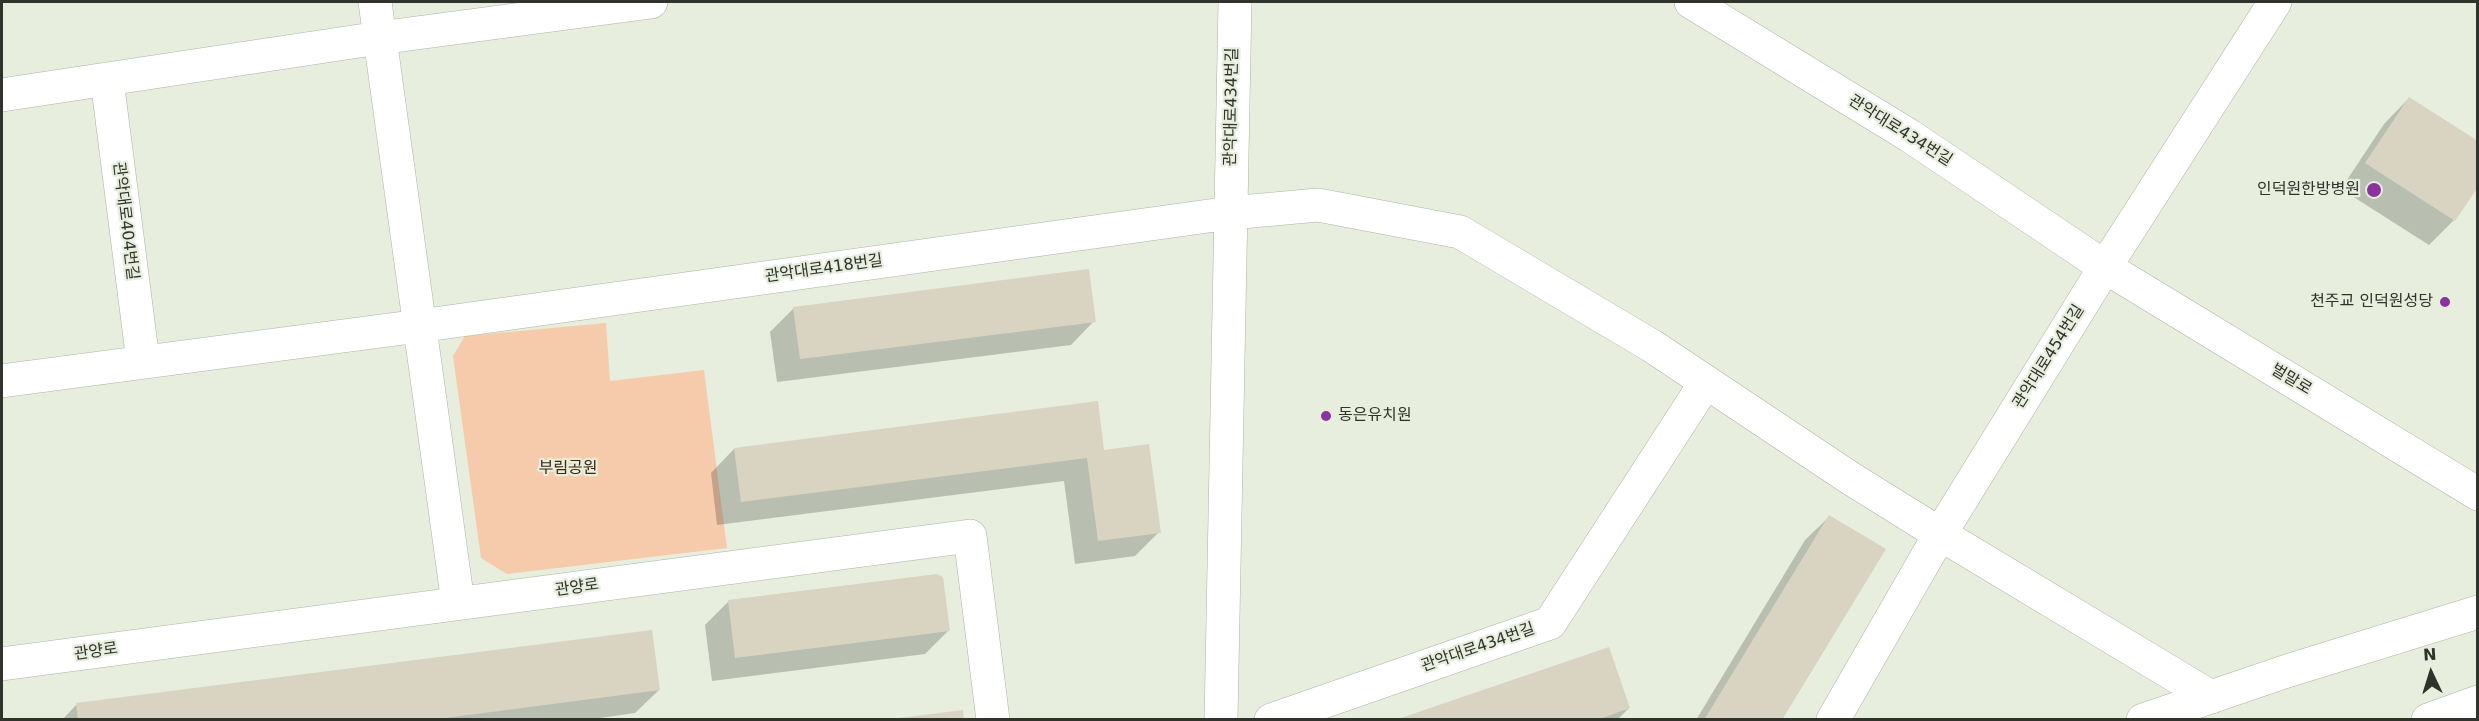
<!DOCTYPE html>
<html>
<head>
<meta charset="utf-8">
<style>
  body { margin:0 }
  #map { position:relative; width:2479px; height:721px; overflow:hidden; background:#e7eedd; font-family:"DejaVu Sans",sans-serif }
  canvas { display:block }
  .frame { position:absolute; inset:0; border:3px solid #30322c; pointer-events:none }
  .north { position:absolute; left:2401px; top:643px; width:60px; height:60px; -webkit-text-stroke:4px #e7eedd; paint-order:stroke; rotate:356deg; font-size:16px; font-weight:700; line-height:24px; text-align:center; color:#30322c }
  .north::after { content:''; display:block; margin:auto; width:21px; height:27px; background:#30322c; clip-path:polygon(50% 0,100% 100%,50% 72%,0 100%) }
</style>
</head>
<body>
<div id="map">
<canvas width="2479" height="721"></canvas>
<div class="frame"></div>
<div class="north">N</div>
</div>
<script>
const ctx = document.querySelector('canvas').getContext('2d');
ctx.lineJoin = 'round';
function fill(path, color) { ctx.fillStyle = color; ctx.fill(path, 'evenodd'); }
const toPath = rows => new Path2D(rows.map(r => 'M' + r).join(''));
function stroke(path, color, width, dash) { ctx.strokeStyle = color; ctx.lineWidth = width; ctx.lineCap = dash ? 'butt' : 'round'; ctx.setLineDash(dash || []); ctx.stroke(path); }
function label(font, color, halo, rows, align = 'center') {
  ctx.font = font + ' "DejaVu Sans","Noto Sans KR",sans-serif'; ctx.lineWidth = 4.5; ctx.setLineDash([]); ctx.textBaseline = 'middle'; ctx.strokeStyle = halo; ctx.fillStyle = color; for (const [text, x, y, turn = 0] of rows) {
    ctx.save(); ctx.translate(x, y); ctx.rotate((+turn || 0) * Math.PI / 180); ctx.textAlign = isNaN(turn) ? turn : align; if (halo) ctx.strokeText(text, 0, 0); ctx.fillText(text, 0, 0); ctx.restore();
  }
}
fill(toPath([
  [606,323,610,381,704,370,727,548,507,574,481,558,453,356,465,336]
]), '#f6cbac');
fill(toPath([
  [2409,98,2454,220,2429,245,2341,189,2384,124],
  [794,308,1094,321,1071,345,777,382,770,332],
  [734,449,1103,451,1159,532,1135,556,1075,564,1064,481,717,525,711,473],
  [1829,517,1780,720,1696,720,1805,540],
  [728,602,949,630,925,654,712,681,705,625],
  [659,690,635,713,586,720,62,720,77,704],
  [1629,708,1617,720,1399,720]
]), '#0003');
fill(toPath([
  [2409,97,2478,141,2478,187,2455,221,2365,163],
  [1089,269,1096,322,800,359,793,307],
  [1098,401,1104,450,1149,444,1161,533,1098,541,1087,458,741,502,734,448],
  [1829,515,1886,549,1782,720,1704,720],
  [937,574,943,577,950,631,735,658,728,600],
  [652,630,660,690,430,720,78,720,76,703],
  [1609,647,1630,708,1597,720,1395,720],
  [963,710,964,720,899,720,899,718]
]), '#d9d3c2');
const minor = toPath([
  [375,2,458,603],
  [1691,2,1910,136,2105,267,2478,494],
  [107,80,143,361],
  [2,95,379,38,651,2],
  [2,381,419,326,1230,213,1318,205,1460,232,1652,346,1850,478,1940,534,2211,697],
  [2,664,970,536,993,720],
  [1221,720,1235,2],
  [1271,720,1550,623,1706,382],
  [1833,720,1940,534,2105,267,2275,2]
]);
const tertiary = toPath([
  [2143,720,2287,671,2478,612],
  [2428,720,2478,702]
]);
stroke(minor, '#adb3a3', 34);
stroke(tertiary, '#adb3a3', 34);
stroke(minor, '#fff', 33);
stroke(tertiary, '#fff', 33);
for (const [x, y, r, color] of [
  [2374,190,8,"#8a339f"],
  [2445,302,6,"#8a339f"],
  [1326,416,6,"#8a339f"]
]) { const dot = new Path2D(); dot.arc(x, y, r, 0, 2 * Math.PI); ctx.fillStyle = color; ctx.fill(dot); stroke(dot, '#e7eedd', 2); }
label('16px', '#30322c', '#e7eedd', [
  ["관악대로434번길",1232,107,-89],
  ["관악대로434번길",1900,131,32],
  ["관악대로404번길",125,221,83],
  ["관악대로418번길",824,269,-8],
  ["관악대로454번길",2049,357,-58],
  ["벌말로",2291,380,31],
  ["관양로",577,588,-8],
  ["관악대로434번길",1478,648,-19],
  ["관양로",96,652,-8]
]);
label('16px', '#30322c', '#e7eedd', [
  ["인덕원한방병원",2360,190],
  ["천주교 인덕원성당",2433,302],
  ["동은유치원",1338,416,"left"]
], 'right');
label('16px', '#40240c', '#e7eedd', [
  ["부림공원",568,469]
]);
</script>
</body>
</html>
